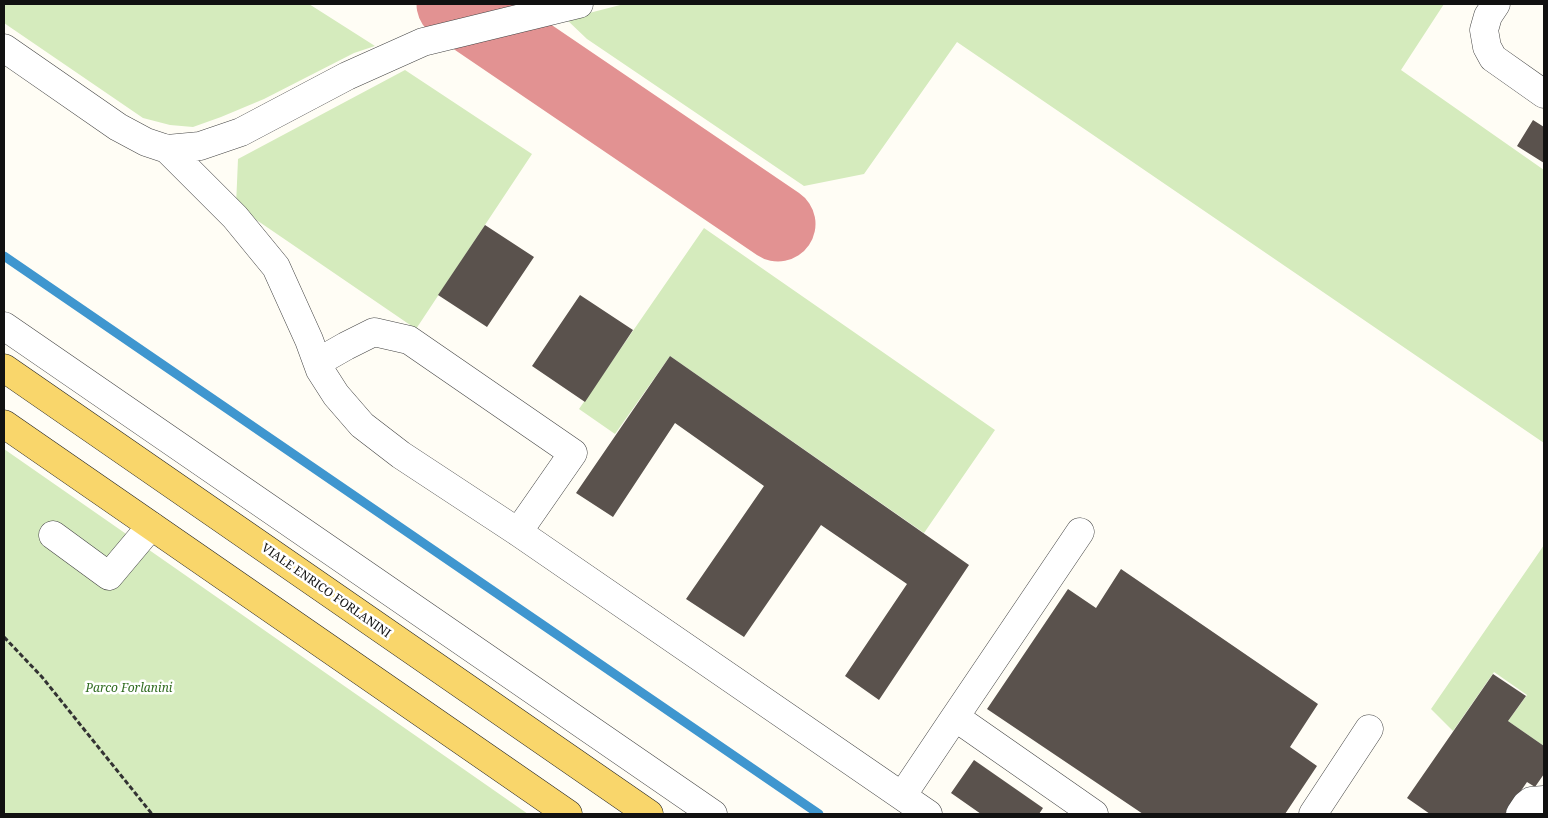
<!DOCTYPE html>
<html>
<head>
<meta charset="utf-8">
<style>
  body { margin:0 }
  #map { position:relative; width:1548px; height:818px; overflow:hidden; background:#fffdf5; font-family:"Noto Serif",serif }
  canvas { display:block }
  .frame { position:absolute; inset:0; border:5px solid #111; pointer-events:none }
</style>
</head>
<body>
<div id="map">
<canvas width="1548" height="818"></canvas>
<div class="frame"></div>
</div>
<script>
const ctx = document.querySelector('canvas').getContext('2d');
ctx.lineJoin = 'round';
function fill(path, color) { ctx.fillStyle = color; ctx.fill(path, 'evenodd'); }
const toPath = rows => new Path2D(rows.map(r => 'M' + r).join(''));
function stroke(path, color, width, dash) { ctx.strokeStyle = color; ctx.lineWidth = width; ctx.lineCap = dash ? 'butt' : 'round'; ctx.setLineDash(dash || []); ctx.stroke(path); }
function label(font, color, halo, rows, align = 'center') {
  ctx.font = font + ' "Noto Serif",serif'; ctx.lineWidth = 5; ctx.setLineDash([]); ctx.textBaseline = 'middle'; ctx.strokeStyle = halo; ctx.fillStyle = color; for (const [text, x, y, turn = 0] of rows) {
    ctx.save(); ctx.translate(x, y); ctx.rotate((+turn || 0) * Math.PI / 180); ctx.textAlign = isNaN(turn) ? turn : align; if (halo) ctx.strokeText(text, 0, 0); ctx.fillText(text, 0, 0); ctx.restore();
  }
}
fill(toPath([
  [4,4,309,4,375,46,354,53,264,99,221,117,193,127,170,125,143,118,4,23],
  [624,4,1444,4,1401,70,1544,170,1544,443,957,42,864,174,804,186,587,39,566,19],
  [405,70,532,154,416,329,236,206,238,159],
  [704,228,995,430,924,533,670,356,615,434,579,409],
  [4,449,109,522,528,814,4,814],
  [1544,545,1544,746,1508,721,1527,695,1494,672,1453,731,1431,709]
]), '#d5ebbd');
stroke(toPath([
  [4,256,819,814]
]), '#3f96cf', 9);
stroke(toPath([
  [454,4,778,224]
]), '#e29292', 75);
fill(toPath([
  [1533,120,1544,127,1544,163,1517,146],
  [485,225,534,257,487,327,438,295],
  [580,295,633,330,585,402,532,366],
  [670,356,969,565,879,700,845,676,907,584,821,525,744,637,686,599,764,486,675,423,613,517,576,493],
  [1121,569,1318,704,1290,747,1317,766,1285,814,1143,814,987,709,1068,589,1096,608],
  [1493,674,1526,696,1508,721,1544,746,1544,774,1535,787,1527,782,1505,814,1430,814,1407,798],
  [974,760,1043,808,1039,814,981,814,951,793]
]), '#5a524d');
const minor = toPath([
  [1496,4,1488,16,1484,30,1487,47,1493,58,1544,94],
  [4,48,118,127,146,142,167,149,200,146,241,132,347,76,423,42,579,4],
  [167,149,235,217,276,267,309,340,320,370,336,395,362,425,401,455,518,532,928,814],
  [4,326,713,814],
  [318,362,346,346,374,332,409,340,573,453,518,532],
  [53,535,109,576,151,526],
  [955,717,1080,532],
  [902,796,955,717,1094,814],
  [1313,814,1369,729],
  [1520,814,1526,805,1531,801,1544,800]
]);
const major = toPath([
  [4,368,649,814],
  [4,424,568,814]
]);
stroke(minor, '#444', 29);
stroke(major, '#222', 29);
stroke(toPath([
  [4,637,42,677,152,814]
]), '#333', 3, [5, 2.5]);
stroke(minor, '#fff', 28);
stroke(major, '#f9d66b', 28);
label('12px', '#111', '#fff', [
  ["VIALE ENRICO FORLANINI",326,591,35]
]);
label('italic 12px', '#2f6b1f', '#fff', [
  ["Parco Forlanini",129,689]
]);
</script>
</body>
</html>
